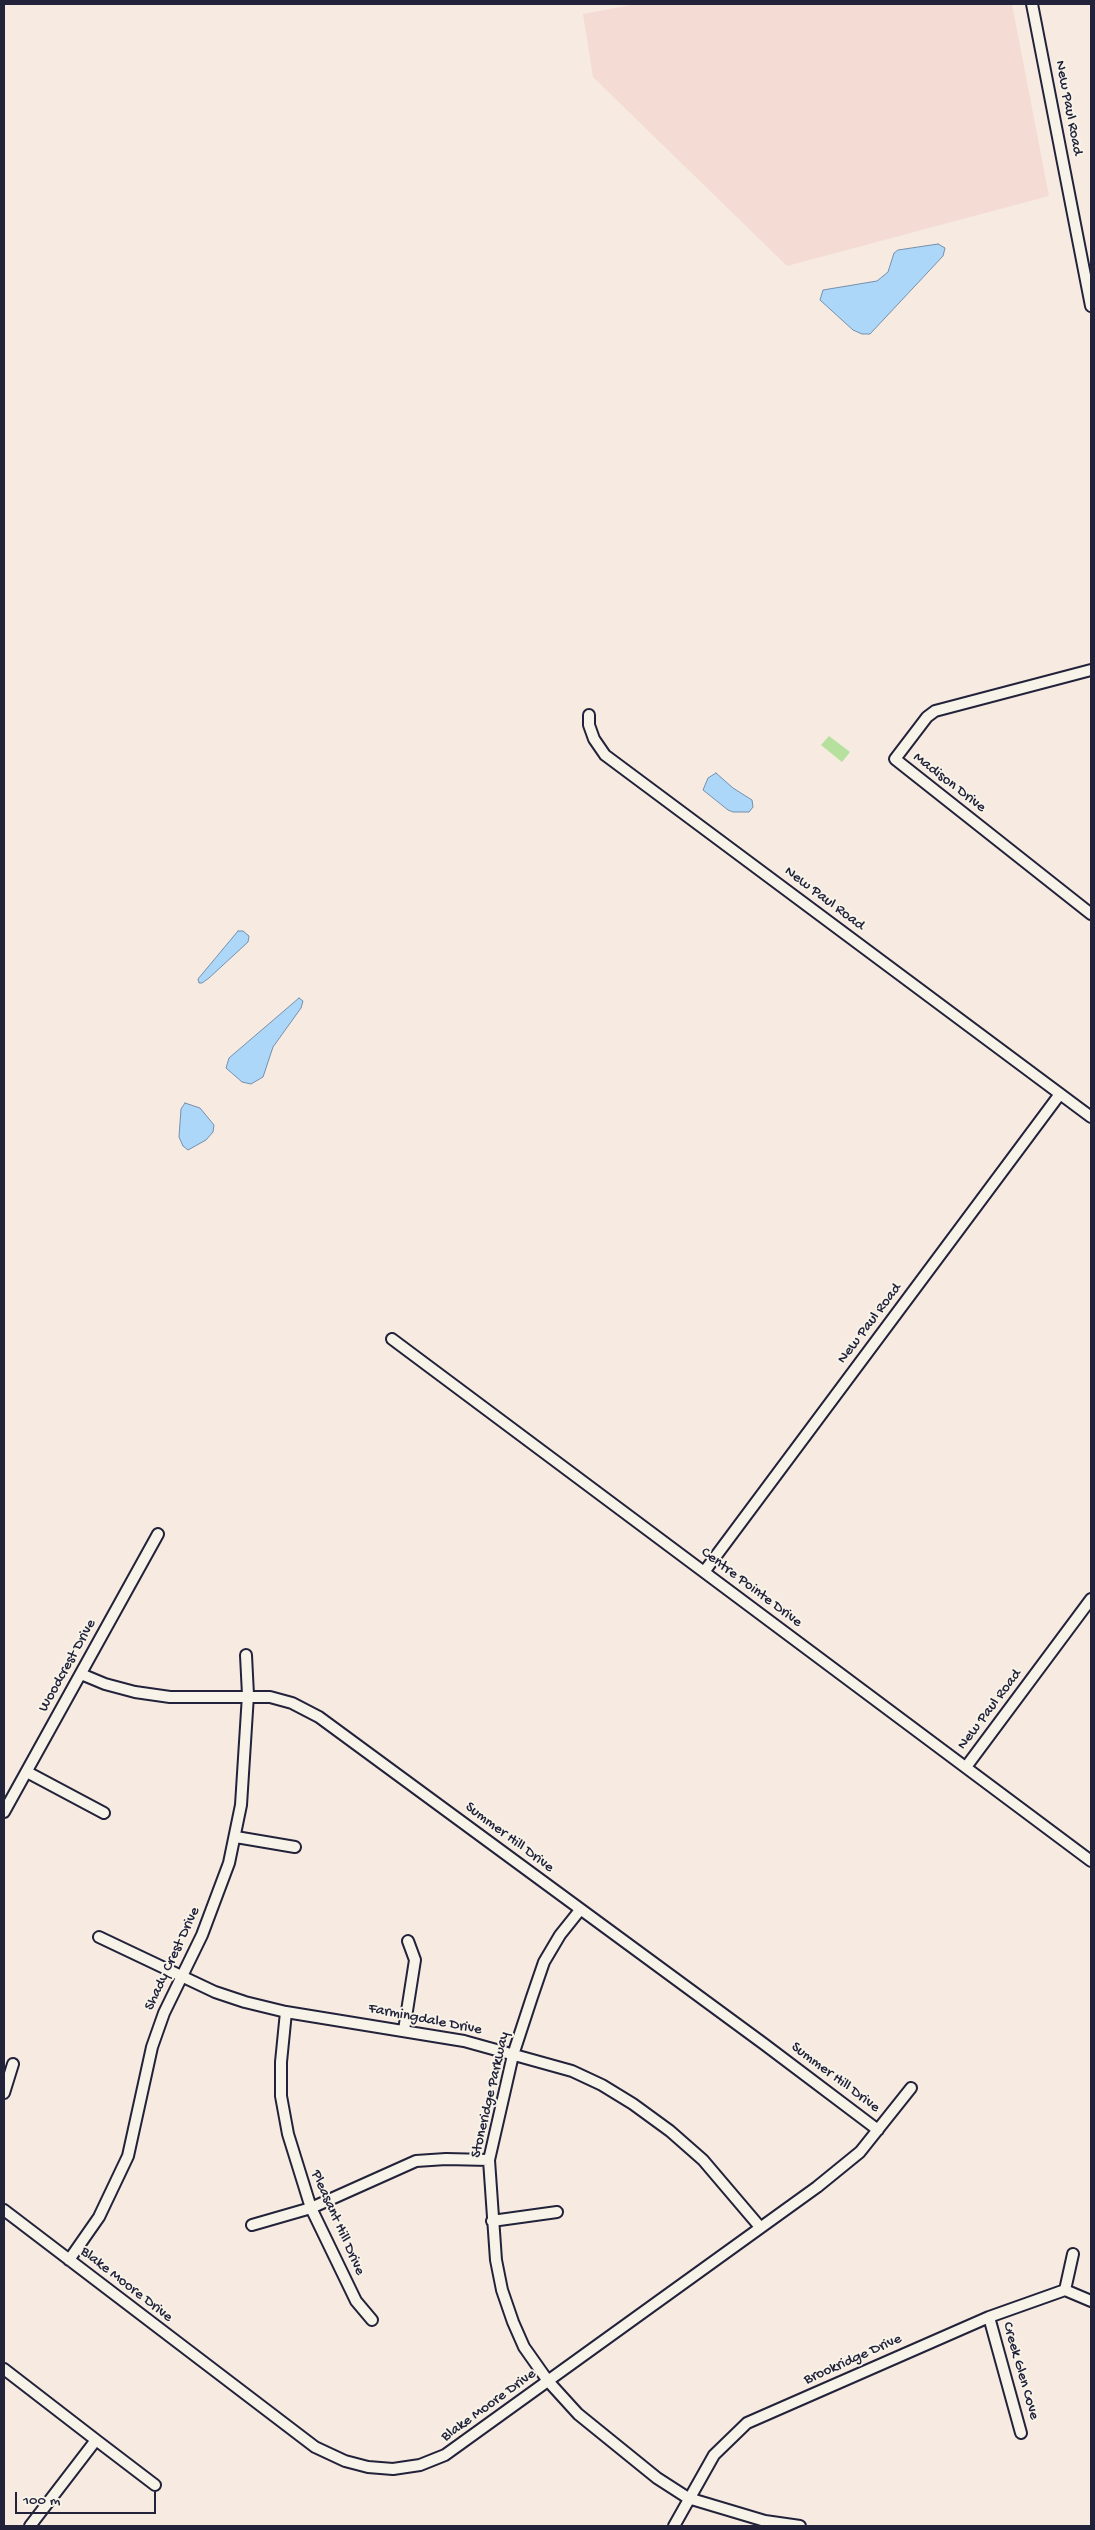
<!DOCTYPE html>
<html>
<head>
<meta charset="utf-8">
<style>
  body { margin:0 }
  #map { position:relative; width:1095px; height:2530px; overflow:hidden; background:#f7eae0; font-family:"Gochi Hand",sans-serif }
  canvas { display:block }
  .frame { position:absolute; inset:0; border:5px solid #22223b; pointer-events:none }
  .scale { position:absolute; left:15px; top:2492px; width:141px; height:22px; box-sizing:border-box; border:2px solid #22223b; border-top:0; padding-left:6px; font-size:15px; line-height:18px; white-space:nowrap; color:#22223b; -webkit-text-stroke:4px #f7f3e8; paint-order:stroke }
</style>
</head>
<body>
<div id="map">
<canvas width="1095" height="2530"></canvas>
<div class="frame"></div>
<div class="scale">100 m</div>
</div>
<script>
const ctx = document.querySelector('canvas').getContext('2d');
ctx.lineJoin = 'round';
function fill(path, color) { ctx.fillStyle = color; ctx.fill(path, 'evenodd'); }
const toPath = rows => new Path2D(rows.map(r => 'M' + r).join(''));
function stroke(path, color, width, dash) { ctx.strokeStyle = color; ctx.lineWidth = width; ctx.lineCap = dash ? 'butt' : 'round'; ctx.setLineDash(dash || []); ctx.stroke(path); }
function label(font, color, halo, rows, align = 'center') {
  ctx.font = font + ' "Gochi Hand",sans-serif'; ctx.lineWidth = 4; ctx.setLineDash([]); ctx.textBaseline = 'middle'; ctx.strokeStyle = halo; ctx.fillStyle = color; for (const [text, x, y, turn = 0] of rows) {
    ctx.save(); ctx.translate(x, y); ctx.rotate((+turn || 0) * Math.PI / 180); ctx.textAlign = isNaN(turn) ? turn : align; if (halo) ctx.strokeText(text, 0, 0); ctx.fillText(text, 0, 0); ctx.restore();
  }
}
fill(toPath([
  [636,4,1012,4,1049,196,787,266,593,77,583,14]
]), '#f4dcd4');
fill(toPath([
  [829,736,850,752,842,762,821,745]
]), '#b5e09d');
const water = toPath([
  [938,244,945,248,943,256,870,334,862,334,853,330,820,300,823,290,877,281,888,272,894,253,898,250,938,244],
  [716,773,733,788,752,800,753,807,749,812,733,812,728,810,703,790,708,778,716,773],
  [238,931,243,931,249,936,248,942,209,978,202,983,199,983,198,979,238,931],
  [299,998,303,1001,301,1008,273,1047,263,1077,251,1084,242,1082,226,1068,229,1058,299,998],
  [185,1103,200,1108,214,1125,213,1132,206,1140,188,1150,183,1146,179,1137,181,1109,185,1103]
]);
fill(water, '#acd7f8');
stroke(water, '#758fac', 1);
const minor = toPath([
  [1032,4,1091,306],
  [1091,670,935,711,927,717,895,759,1091,914],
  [589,715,589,725,594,739,605,755,1091,1117],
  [392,1339,1091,1861],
  [704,1572,1060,1094],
  [81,1674,105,1684,135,1692,170,1697,270,1697,292,1703,319,1717,764,2044,878,2130],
  [966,1767,1091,1599],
  [27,1772,104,1813],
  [4,1812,158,1534],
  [236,1837,295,1847],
  [580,1910,560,1935,544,1962,532,1997,513,2055,489,2160,496,2260,502,2290,513,2322,524,2347,548,2381,578,2414,657,2478,688,2498,765,2521,800,2526],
  [99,1937,215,1992,245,2002,286,2012,464,2041,572,2071,602,2085,633,2104,670,2131,703,2160,760,2227],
  [286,2012,281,2062,281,2096,288,2134,311,2208,356,2301,372,2320],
  [404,2030,415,1960,408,1941],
  [4,2093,13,2064],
  [4,2210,315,2447,345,2461,368,2467,393,2469,420,2465,445,2455,817,2187,860,2152,911,2088],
  [492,2221,557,2212],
  [252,2225,311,2208,416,2161,446,2159,489,2160],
  [69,2260,99,2217,128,2156,152,2047,164,2013,202,1935,229,1863,241,1805,248,1695,246,1655],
  [1065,2290,1073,2254],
  [989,2317,1021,2433],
  [4,2369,96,2440,30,2526],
  [96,2440,155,2485],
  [674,2526,714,2455,747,2423,989,2317,1065,2290,1091,2301]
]);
stroke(minor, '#22223b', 14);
stroke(minor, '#f7f3e8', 10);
label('15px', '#22223b', '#f7f3e8', [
  ["New Paul Road",1068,108,79],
  ["Madison Drive",949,783,38],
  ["New Paul Road",824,899,37],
  ["New Paul Road",870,1324,-53],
  ["Centre Pointe Drive",751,1588,37],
  ["Woodcrest Drive",68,1666,-61],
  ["New Paul Road",990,1710,-53],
  ["Summer Hill Drive",509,1838,37],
  ["Shady Crest Drive",173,1959,-65],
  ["Farmingdale Drive",425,2020,11],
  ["Summer Hill Drive",835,2078,37],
  ["Stoneridge Parkway",491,2095,-77],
  ["Pleasant Hill Drive",337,2223,66],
  ["Blake Moore Drive",126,2285,38],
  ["Brookridge Drive",853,2360,-24],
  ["Creek Glen Cove",1020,2371,74],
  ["Blake Moore Drive",489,2406,-36]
]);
</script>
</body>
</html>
